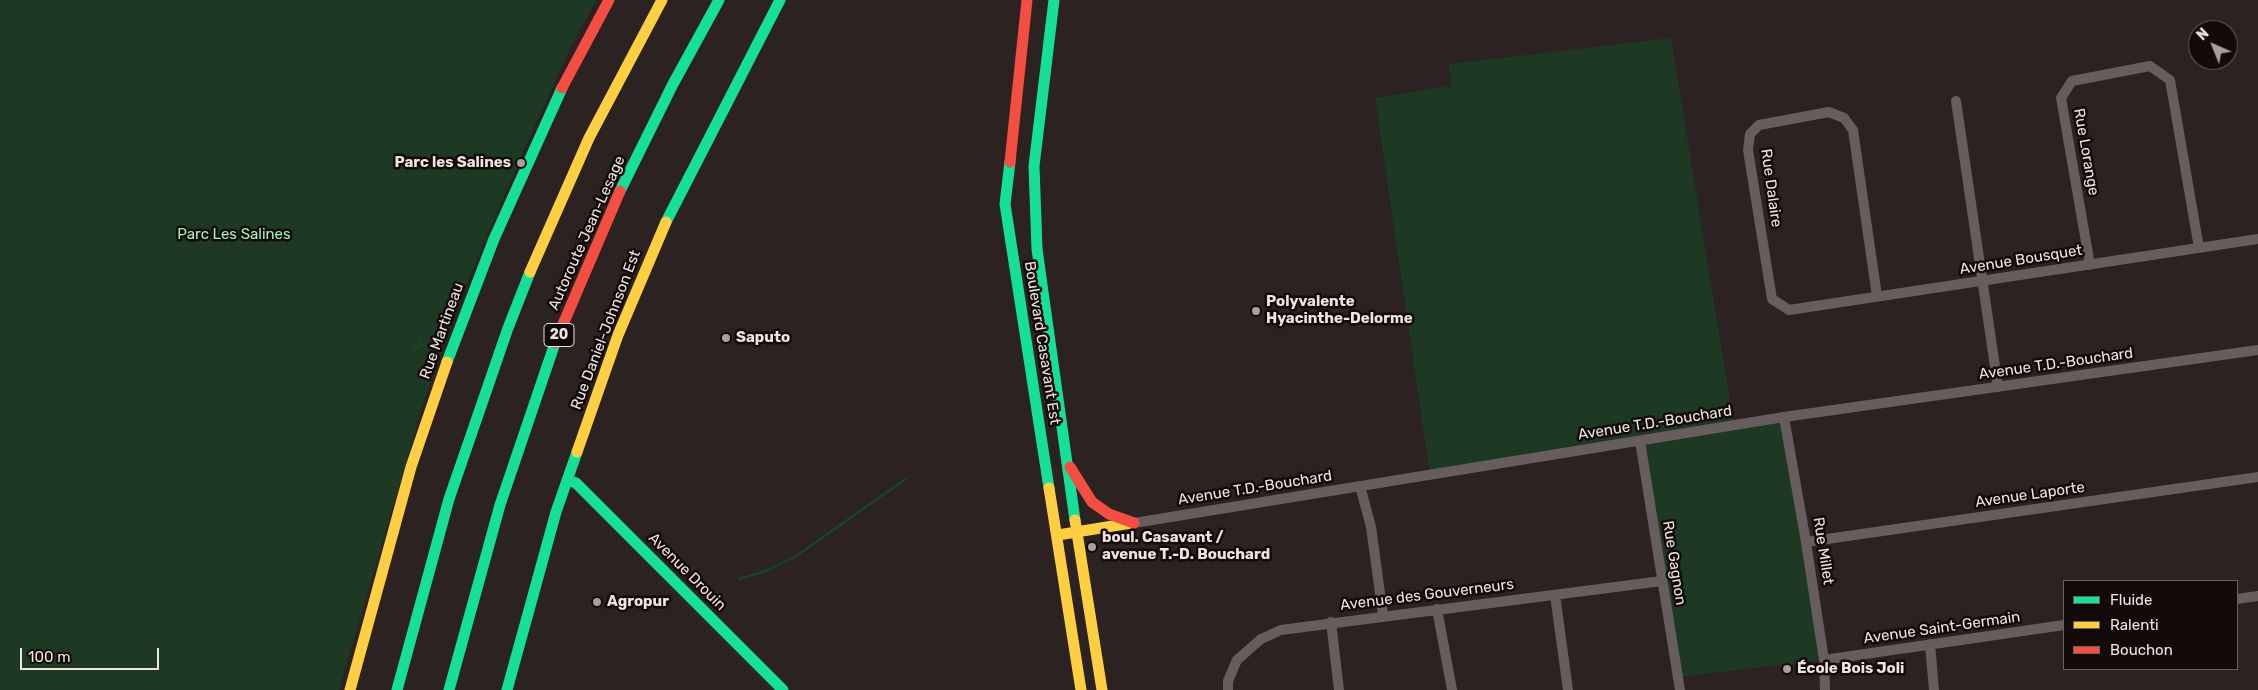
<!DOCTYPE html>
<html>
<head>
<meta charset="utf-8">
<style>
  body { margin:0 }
  #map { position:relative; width:2258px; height:690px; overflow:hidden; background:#2b2221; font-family:Rubik,sans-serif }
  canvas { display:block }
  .legend { position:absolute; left:2063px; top:580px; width:175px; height:90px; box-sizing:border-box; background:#120b0a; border:1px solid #6a6160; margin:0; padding:6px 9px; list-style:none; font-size:15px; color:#efe3e2 }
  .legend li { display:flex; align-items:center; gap:10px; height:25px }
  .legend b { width:25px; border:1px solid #6a6160 }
  .north { position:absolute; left:2188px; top:20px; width:50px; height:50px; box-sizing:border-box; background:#120b0a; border:1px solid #6a6160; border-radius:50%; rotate:316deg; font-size:14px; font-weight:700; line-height:20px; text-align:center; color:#efe3e2 }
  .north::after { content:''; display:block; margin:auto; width:18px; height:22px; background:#aa9f9e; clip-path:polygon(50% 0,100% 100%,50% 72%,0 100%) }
  .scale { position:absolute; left:20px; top:648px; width:139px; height:22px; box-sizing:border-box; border:2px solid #efe3e2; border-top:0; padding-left:6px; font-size:15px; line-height:18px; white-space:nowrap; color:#efe3e2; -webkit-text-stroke:4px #120b0a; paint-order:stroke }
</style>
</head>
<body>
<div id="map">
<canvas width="2258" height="690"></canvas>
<ul class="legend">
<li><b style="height:6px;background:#16e098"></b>Fluide</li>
<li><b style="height:6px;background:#ffcf43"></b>Ralenti</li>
<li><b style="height:6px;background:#f24e42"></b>Bouchon</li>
</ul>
<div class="north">N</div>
<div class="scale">100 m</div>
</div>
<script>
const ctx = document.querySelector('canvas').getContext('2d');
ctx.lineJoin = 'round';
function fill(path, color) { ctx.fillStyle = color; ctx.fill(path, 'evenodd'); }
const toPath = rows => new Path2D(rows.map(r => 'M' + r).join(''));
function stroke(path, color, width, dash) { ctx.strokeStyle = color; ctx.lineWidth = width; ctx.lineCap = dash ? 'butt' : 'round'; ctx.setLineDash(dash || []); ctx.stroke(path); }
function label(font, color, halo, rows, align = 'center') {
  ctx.font = font + ' Rubik,sans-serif'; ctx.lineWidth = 5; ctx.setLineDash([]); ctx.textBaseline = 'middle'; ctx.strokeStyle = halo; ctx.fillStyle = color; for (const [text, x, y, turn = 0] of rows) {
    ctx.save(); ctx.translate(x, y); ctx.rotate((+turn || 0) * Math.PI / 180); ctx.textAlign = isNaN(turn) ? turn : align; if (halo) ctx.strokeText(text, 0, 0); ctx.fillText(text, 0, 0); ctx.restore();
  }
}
fill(toPath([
  [0,0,597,0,574,40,522,154,466,285,424,401,339,690,0,690],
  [1671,38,1734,425,1784,417,1824,660,1678,677,1639,441,1430,475,1375,98,1451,86,1449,64]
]), '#1e3923');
stroke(toPath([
  [414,350,422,344,420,338],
  [739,579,766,571,796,556,907,478]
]), '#164724', 2.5);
stroke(toPath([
  [1956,101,1998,387],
  [2090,265,2061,98,2072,81,2150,66,2170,80,2199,248],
  [1877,296,1853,130,1844,118,1829,112,1759,125,1750,134,1748,150,1772,299,1789,310,2258,239],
  [1784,417,1806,542,1824,660,1825,690],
  [1640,441,1680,690],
  [1360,486,1371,527,1383,615],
  [1134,523,1784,417,2258,350],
  [1806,542,2258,477],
  [1555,595,1568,690],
  [2237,599,2258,596],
  [1437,609,1452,690],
  [1331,622,1339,690],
  [1930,644,1934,690],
  [1824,660,2064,625],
  [1228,690,1228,681,1237,660,1261,639,1281,630,1662,581]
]), '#675d5c', 10);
stroke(toPath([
  [1054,0,1034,166,1037,249,1075,520],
  [1010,162,1005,204,1049,488],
  [620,191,673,84,719,0],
  [666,222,780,0],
  [447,362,494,239,562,88],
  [567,480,576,483,783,690],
  [397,690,449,499,508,328,530,272],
  [449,690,500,505,555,343],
  [507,690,556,512,577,452]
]), '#16e098', 11);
stroke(toPath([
  [530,272,589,138,662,0],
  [577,452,618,335,666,222],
  [1049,488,1081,690],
  [1075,520,1102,690],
  [1058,535,1131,523],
  [350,690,411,467,447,362]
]), '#ffcf43', 11);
stroke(toPath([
  [562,88,609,0],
  [1010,162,1027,0],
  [555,343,620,191],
  [1070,467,1092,502,1109,514,1134,523]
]), '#f24e42', 11);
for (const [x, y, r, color] of [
  [521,163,5,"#aa9f9e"],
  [1256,311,5,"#aa9f9e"],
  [726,338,5,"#aa9f9e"],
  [1092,547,5,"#aa9f9e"],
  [597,602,5,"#aa9f9e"],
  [1787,669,5,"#aa9f9e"]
]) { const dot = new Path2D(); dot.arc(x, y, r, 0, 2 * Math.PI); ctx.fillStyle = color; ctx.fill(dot); stroke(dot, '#120b0a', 2); }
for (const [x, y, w] of [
  [559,335,30]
]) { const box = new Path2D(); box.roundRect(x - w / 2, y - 11.5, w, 23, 4); ctx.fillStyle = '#120b0a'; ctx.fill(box); stroke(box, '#efe3e2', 1); }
label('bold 14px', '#efe3e2', null, [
  ["20",559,335]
]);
label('15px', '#efe3e2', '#120b0a', [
  ["Rue Lorange",2086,152,80],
  ["Rue Dalaire",1771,188,82],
  ["Autoroute Jean-Lesage",587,233,-66],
  ["Avenue Bousquet",2021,260,-9],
  ["Rue Daniel-Johnson Est",606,330,-69],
  ["Rue Martineau",442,331,-70],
  ["Boulevard Casavant Est",1042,343,81],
  ["Avenue T.D.-Bouchard",2056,364,-8],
  ["Avenue T.D.-Bouchard",1655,423,-9],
  ["Avenue T.D.-Bouchard",1255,488,-9],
  ["Avenue Laporte",2030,495,-8],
  ["Rue Millet",1823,551,81],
  ["Rue Gagnon",1674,563,81],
  ["Avenue Drouin",687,572,45],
  ["Avenue des Gouverneurs",1427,595,-7],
  ["Avenue Saint-Germain",1942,628,-8]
]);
label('bold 15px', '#efe3e2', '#120b0a', [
  ["Parc les Salines",511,163,"right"],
  ["Polyvalente",1266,302],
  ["Hyacinthe-Delorme",1266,319],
  ["Saputo",736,338],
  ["boul. Casavant /",1102,538],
  ["avenue T.-D. Bouchard",1102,555],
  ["Agropur",607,602],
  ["École Bois Joli",1797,669]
], 'left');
label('15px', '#a4f3b3', '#120b0a', [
  ["Parc Les Salines",234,235]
]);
</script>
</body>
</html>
